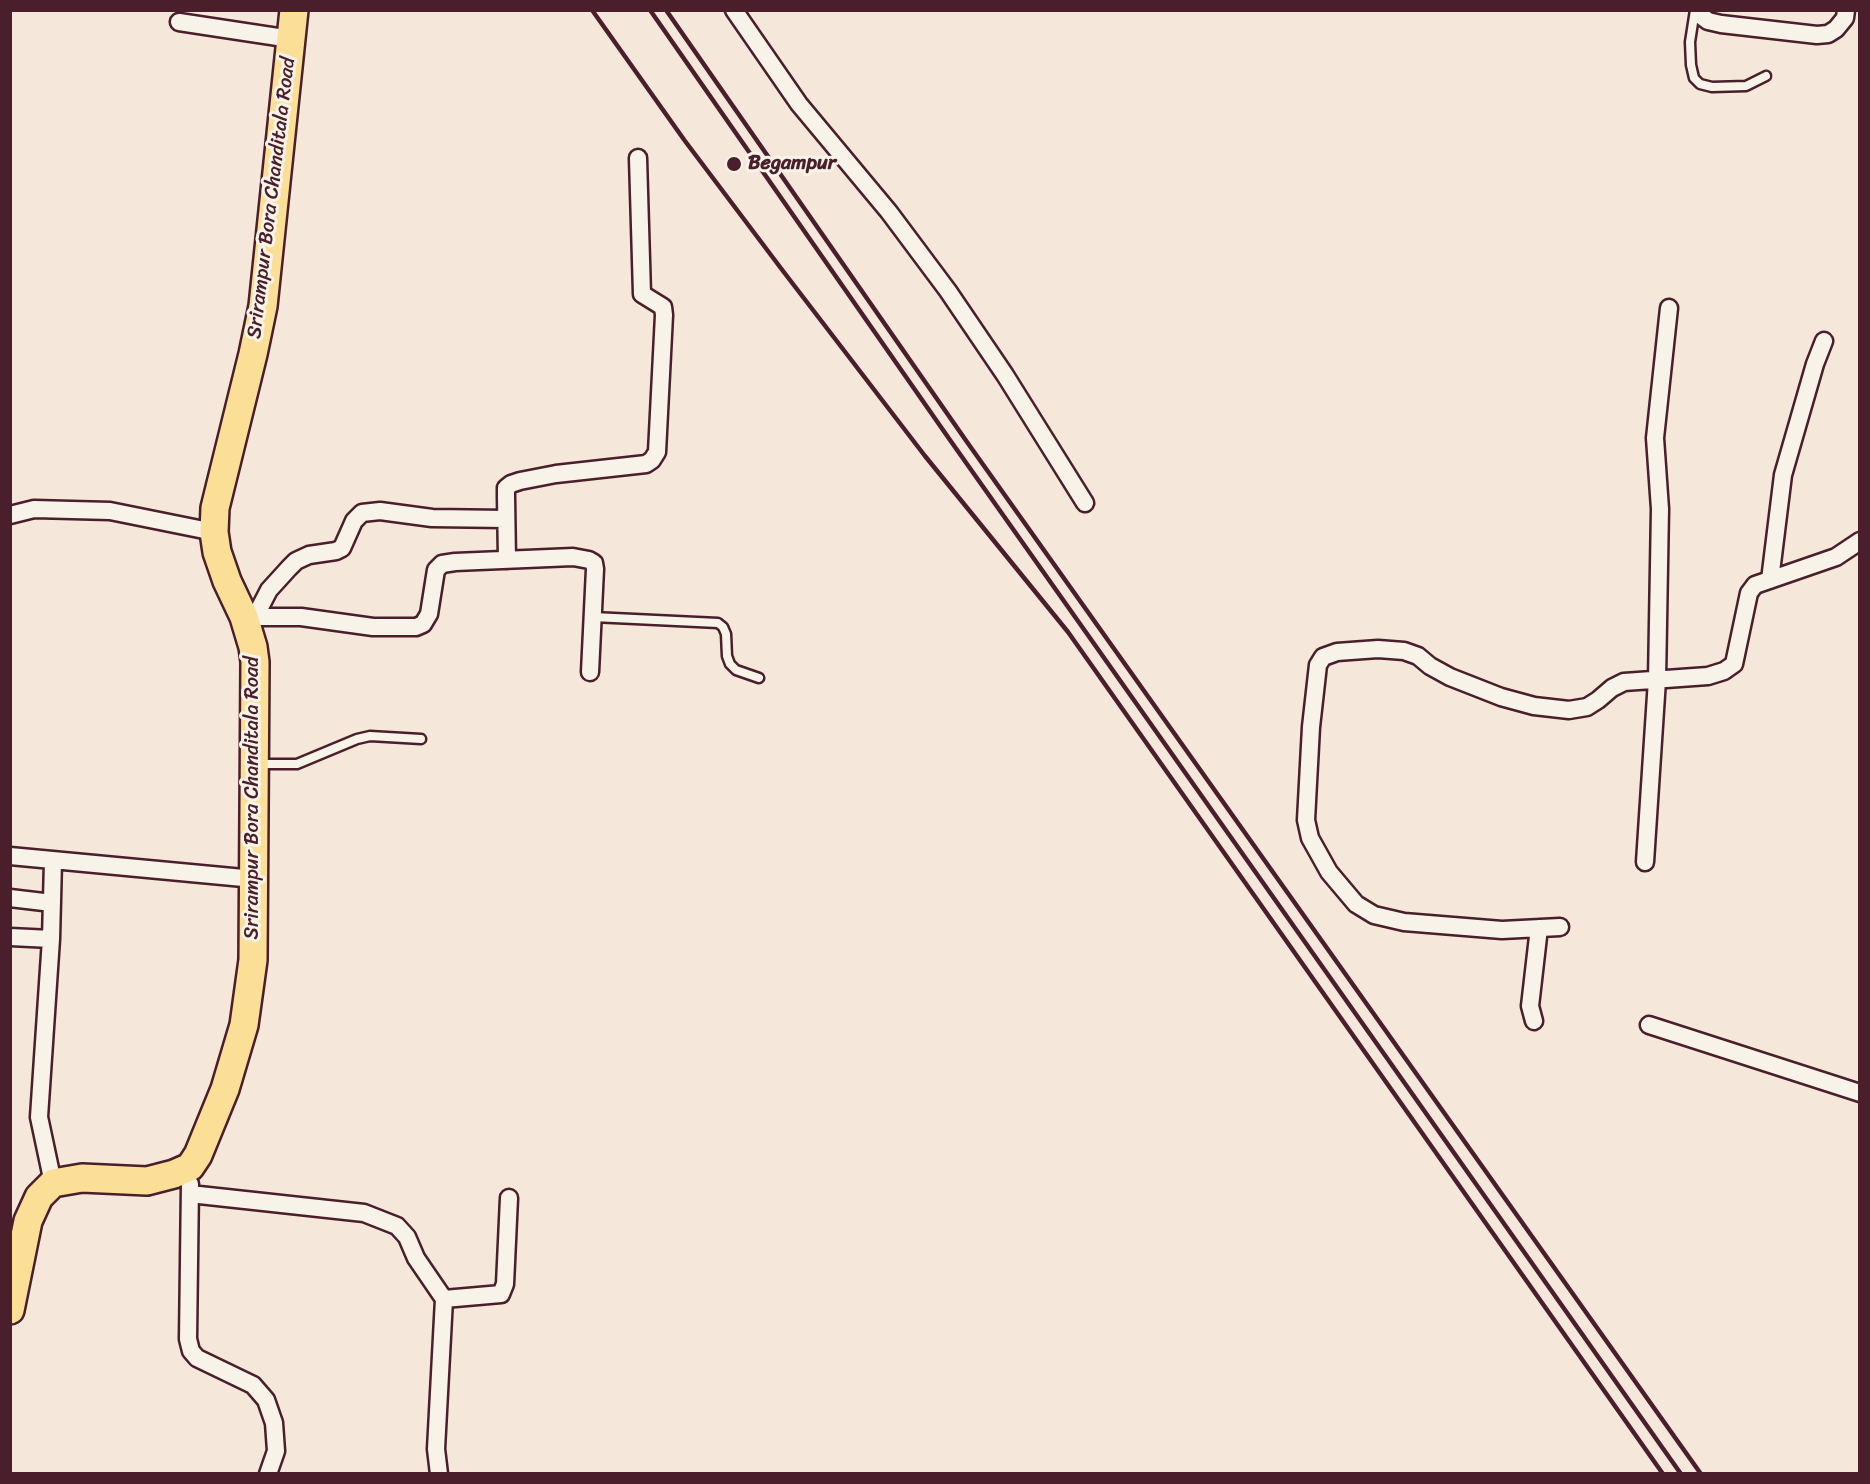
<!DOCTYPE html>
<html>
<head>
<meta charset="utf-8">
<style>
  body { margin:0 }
  #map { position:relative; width:1870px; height:1484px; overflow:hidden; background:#f5e7da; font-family:Sriracha,sans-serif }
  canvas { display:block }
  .frame { position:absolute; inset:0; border:12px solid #4a1f2b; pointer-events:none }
</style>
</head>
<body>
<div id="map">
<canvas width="1870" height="1484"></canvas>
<div class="frame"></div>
</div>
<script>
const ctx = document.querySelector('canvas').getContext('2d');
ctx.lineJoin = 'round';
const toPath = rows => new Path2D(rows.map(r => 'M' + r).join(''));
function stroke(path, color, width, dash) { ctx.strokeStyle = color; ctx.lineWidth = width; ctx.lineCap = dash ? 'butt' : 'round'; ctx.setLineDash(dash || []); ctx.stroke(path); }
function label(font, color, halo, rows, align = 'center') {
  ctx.font = font + ' Sriracha,sans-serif'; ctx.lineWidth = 6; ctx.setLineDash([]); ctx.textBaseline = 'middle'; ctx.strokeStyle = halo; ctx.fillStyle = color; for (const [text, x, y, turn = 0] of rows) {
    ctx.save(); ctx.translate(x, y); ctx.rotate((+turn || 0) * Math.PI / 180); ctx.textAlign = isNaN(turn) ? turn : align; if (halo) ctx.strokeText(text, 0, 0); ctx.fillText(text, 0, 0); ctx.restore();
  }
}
const service = toPath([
  [1695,10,1690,42,1691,65,1694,78,1700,84,1712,87,1746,86,1766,76],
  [593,617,718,623,723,627,726,634,727,656,730,664,736,670,759,678],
  [257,764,297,764,357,739,370,736,421,739]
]);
const minor = toPath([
  [734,10,799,104,889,212,948,291,1005,375,1085,503],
  [1699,10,1700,15,1708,21,1721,24,1817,35,1828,34,1836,29,1845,18,1846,10],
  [179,22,291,39],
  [10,515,34,509,110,511,214,532],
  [507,560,506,497,506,488,511,484,520,481,556,474,646,464,652,460,657,452,664,315,663,307,642,294,638,158],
  [1770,580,1783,475,1815,364,1824,341],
  [244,617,301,617,373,627,416,627,423,624,429,614,436,570,442,564,455,562,573,557,589,560,594,563,595,569,590,672],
  [255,617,269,590,289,568,296,561,309,555,336,551,342,548,354,521,362,513,380,511,432,518,506,519],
  [10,856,254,879],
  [1645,862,1657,680,1660,509,1655,438,1669,308],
  [10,898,52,903],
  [1560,927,1502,930,1404,922,1374,915,1356,904,1329,872,1310,838,1306,820,1311,727,1318,665,1323,657,1337,652,1378,649,1404,651,1418,656,1430,666,1450,677,1501,697,1534,706,1569,710,1587,707,1598,700,1612,688,1624,682,1708,676,1724,671,1734,664,1749,593,1755,585,1836,557,1860,541],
  [10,937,51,939],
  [1534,1021,1530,1006,1539,928],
  [1649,1025,1860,1093],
  [53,1183,39,1117,51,939,53,861],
  [190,1184,188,1339,191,1351,197,1358,253,1385,266,1400,274,1423,276,1451,268,1474],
  [190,1194,364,1213,397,1226,407,1237,416,1258,444,1299,436,1449,439,1474],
  [444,1299,501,1294,505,1284,509,1198]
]);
const primary = toPath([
  [10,1310,28,1221,39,1197,53,1183,82,1178,147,1181,174,1174,190,1167,198,1155,225,1089,244,1025,253,960,255,662,253,647,244,617,227,581,217,552,214,532,215,508,253,354,263,306,294,10]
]);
stroke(service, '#4a1f2b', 13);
stroke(minor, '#4a1f2b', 21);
stroke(primary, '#4a1f2b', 32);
stroke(service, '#f7f3e8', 8);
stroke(minor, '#f7f3e8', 16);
stroke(primary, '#fbdf96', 27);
stroke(toPath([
  [592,10,685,141,783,271,925,456,1068,632,1663,1474],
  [650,10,950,440,1681,1474],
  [666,10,967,442,1701,1474]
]), '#4a1f2b', 4.5);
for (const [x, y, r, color] of [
  [734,164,8,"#4a1f2b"]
]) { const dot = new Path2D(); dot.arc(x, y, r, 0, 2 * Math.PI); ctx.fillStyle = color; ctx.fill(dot); stroke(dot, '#f7f3e8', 2); }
label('bold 20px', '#4a1f2b', '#f7f3e8', [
  ["Begampur",748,164]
], 'left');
label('20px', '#4a1f2b', '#f7f3e8', [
  ["Srirampur Bora Chanditala Road",272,198,-83],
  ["Srirampur Bora Chanditala Road",253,798,-90]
]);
</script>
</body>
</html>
